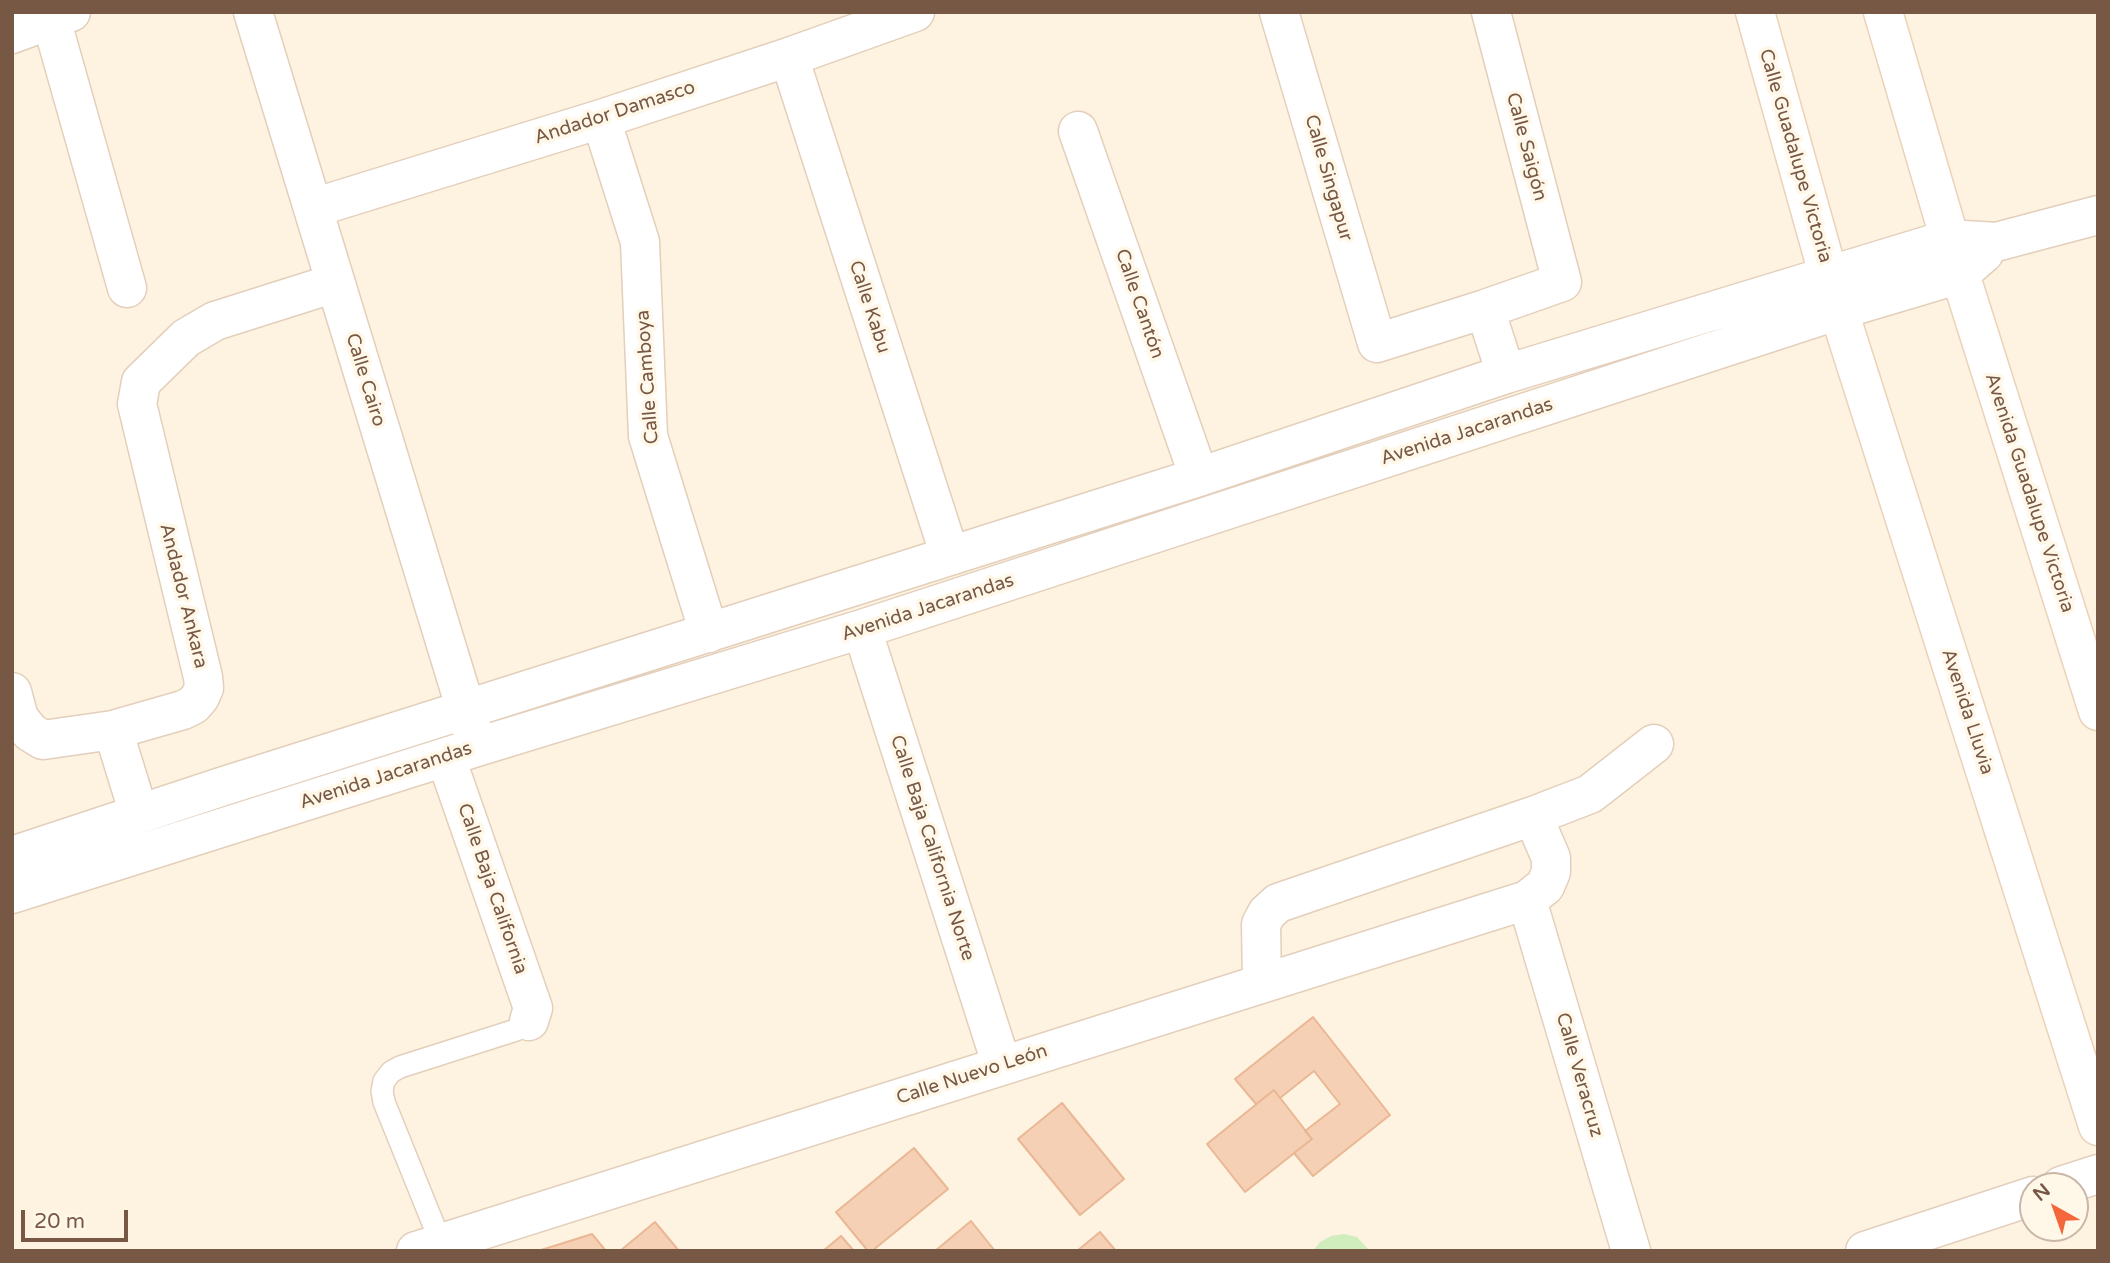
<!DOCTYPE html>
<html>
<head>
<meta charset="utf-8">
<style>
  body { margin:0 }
  #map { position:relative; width:2110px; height:1263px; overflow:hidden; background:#fef3e0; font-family:"Varela Round",sans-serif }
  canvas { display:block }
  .frame { position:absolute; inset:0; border:14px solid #775845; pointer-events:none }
  .north { position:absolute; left:2019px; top:1172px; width:70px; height:70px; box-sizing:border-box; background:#fff7e8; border:2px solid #c9b7a7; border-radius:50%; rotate:320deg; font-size:19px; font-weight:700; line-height:28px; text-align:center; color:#775845 }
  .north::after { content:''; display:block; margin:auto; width:24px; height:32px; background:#f4673a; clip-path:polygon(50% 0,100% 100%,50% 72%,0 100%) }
  .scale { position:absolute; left:21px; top:1210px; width:107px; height:32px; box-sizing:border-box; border:4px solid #775845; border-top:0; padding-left:9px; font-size:21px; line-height:24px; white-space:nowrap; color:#775845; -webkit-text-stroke:5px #fff7e8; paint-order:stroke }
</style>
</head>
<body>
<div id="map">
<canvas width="2110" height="1263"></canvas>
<div class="frame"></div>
<div class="north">N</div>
<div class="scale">20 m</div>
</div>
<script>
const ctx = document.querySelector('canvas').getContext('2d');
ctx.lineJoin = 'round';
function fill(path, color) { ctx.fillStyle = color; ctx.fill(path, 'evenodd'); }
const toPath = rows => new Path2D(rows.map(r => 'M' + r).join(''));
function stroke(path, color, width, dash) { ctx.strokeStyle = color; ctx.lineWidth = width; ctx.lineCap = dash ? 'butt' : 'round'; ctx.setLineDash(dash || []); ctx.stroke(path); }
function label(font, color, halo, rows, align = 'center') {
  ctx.font = font + ' "Varela Round",sans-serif'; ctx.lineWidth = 7; ctx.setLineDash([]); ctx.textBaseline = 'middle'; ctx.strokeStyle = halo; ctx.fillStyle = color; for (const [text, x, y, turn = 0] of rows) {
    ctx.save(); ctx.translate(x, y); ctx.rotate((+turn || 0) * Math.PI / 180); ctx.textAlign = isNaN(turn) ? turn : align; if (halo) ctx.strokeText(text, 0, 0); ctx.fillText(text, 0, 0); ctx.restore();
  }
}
fill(toPath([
  [1344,1234,1357,1237,1370,1251,1313,1251,1320,1242,1331,1236]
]), '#d0edbe');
const building = toPath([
  [1313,1017,1390,1115,1313,1176,1294,1153,1312,1139,1305,1131,1340,1104,1314,1071,1280,1098,1274,1090,1256,1104,1235,1079,1313,1017],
  [1274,1090,1312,1139,1245,1192,1207,1144,1274,1090],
  [1062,1103,1124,1179,1080,1215,1018,1139,1062,1103],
  [914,1148,948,1189,872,1251,868,1251,836,1212,914,1148],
  [971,1221,995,1251,935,1251,971,1221],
  [655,1222,679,1251,620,1251,655,1222],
  [1100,1232,1116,1251,1077,1251,1100,1232],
  [592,1234,606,1251,538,1251,592,1234],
  [841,1236,854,1251,823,1251,841,1236]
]);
fill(building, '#f6d0b5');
stroke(building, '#eab794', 2);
const lane = toPath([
  [441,1243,384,1102,382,1091,384,1081,391,1072,400,1067,516,1030,529,1021]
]);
const street = toPath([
  [253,12,473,733],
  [1279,12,1377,343,1485,309,1562,282,1491,12],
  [51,19,127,288],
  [12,34,71,12],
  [789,57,950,556],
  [601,119,640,242,648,436,709,633],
  [1078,131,1199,477],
  [313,208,601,119,789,57,915,12],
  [1485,309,1506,374],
  [862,629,1002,1066],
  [12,692,19,718,30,732,43,740,113,730,183,710,193,705,200,697,204,688,203,677,137,404,141,382,186,338,215,321,335,283],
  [113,730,139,814],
  [446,758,533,1008,529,1021],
  [12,856,221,787,1199,477,1506,374,1949,239,1996,242,2098,215],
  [12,894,477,747,862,629,1839,310,1960,274,1984,253],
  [1527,900,1631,1251],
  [1262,983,1261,924,1267,913,1278,903,1533,816,1590,794,1654,744],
  [2061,1186,2098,1174],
  [416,1251,1527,900,1545,886,1551,872,1551,858,1533,816],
  [1865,1251,2033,1196]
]);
const secondary = toPath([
  [1755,12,1835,299,2098,1126],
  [1883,12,1960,274,2098,711]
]);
stroke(lane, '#e3cfbb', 24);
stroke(street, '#e3cfbb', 41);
stroke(secondary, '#ebd2bb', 41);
stroke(lane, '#fff', 21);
stroke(street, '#fff', 38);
stroke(secondary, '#fff', 38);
label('19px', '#775845', '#fff7e8', [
  ["Andador Damasco",615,113,-18],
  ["Calle Saigón",1526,147,75],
  ["Calle Guadalupe Victoria",1795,156,74],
  ["Calle Singapur",1328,178,74],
  ["Calle Cantón",1139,304,71],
  ["Calle Kabu",869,307,72],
  ["Calle Camboya",648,377,-94],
  ["Calle Cairo",365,380,73],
  ["Avenida Jacarandas",1467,432,-18],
  ["Avenida Guadalupe Victoria",2029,493,72],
  ["Andador Ankara",183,596,76],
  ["Avenida Jacarandas",928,608,-18],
  ["Avenida Lluvia",1967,712,72],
  ["Avenida Jacarandas",386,776,-18],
  ["Calle Baja California Norte",932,848,72],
  ["Calle Baja California",492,889,71],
  ["Calle Nuevo León",972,1075,-18],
  ["Calle Veracruz",1579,1075,74]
]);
</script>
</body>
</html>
